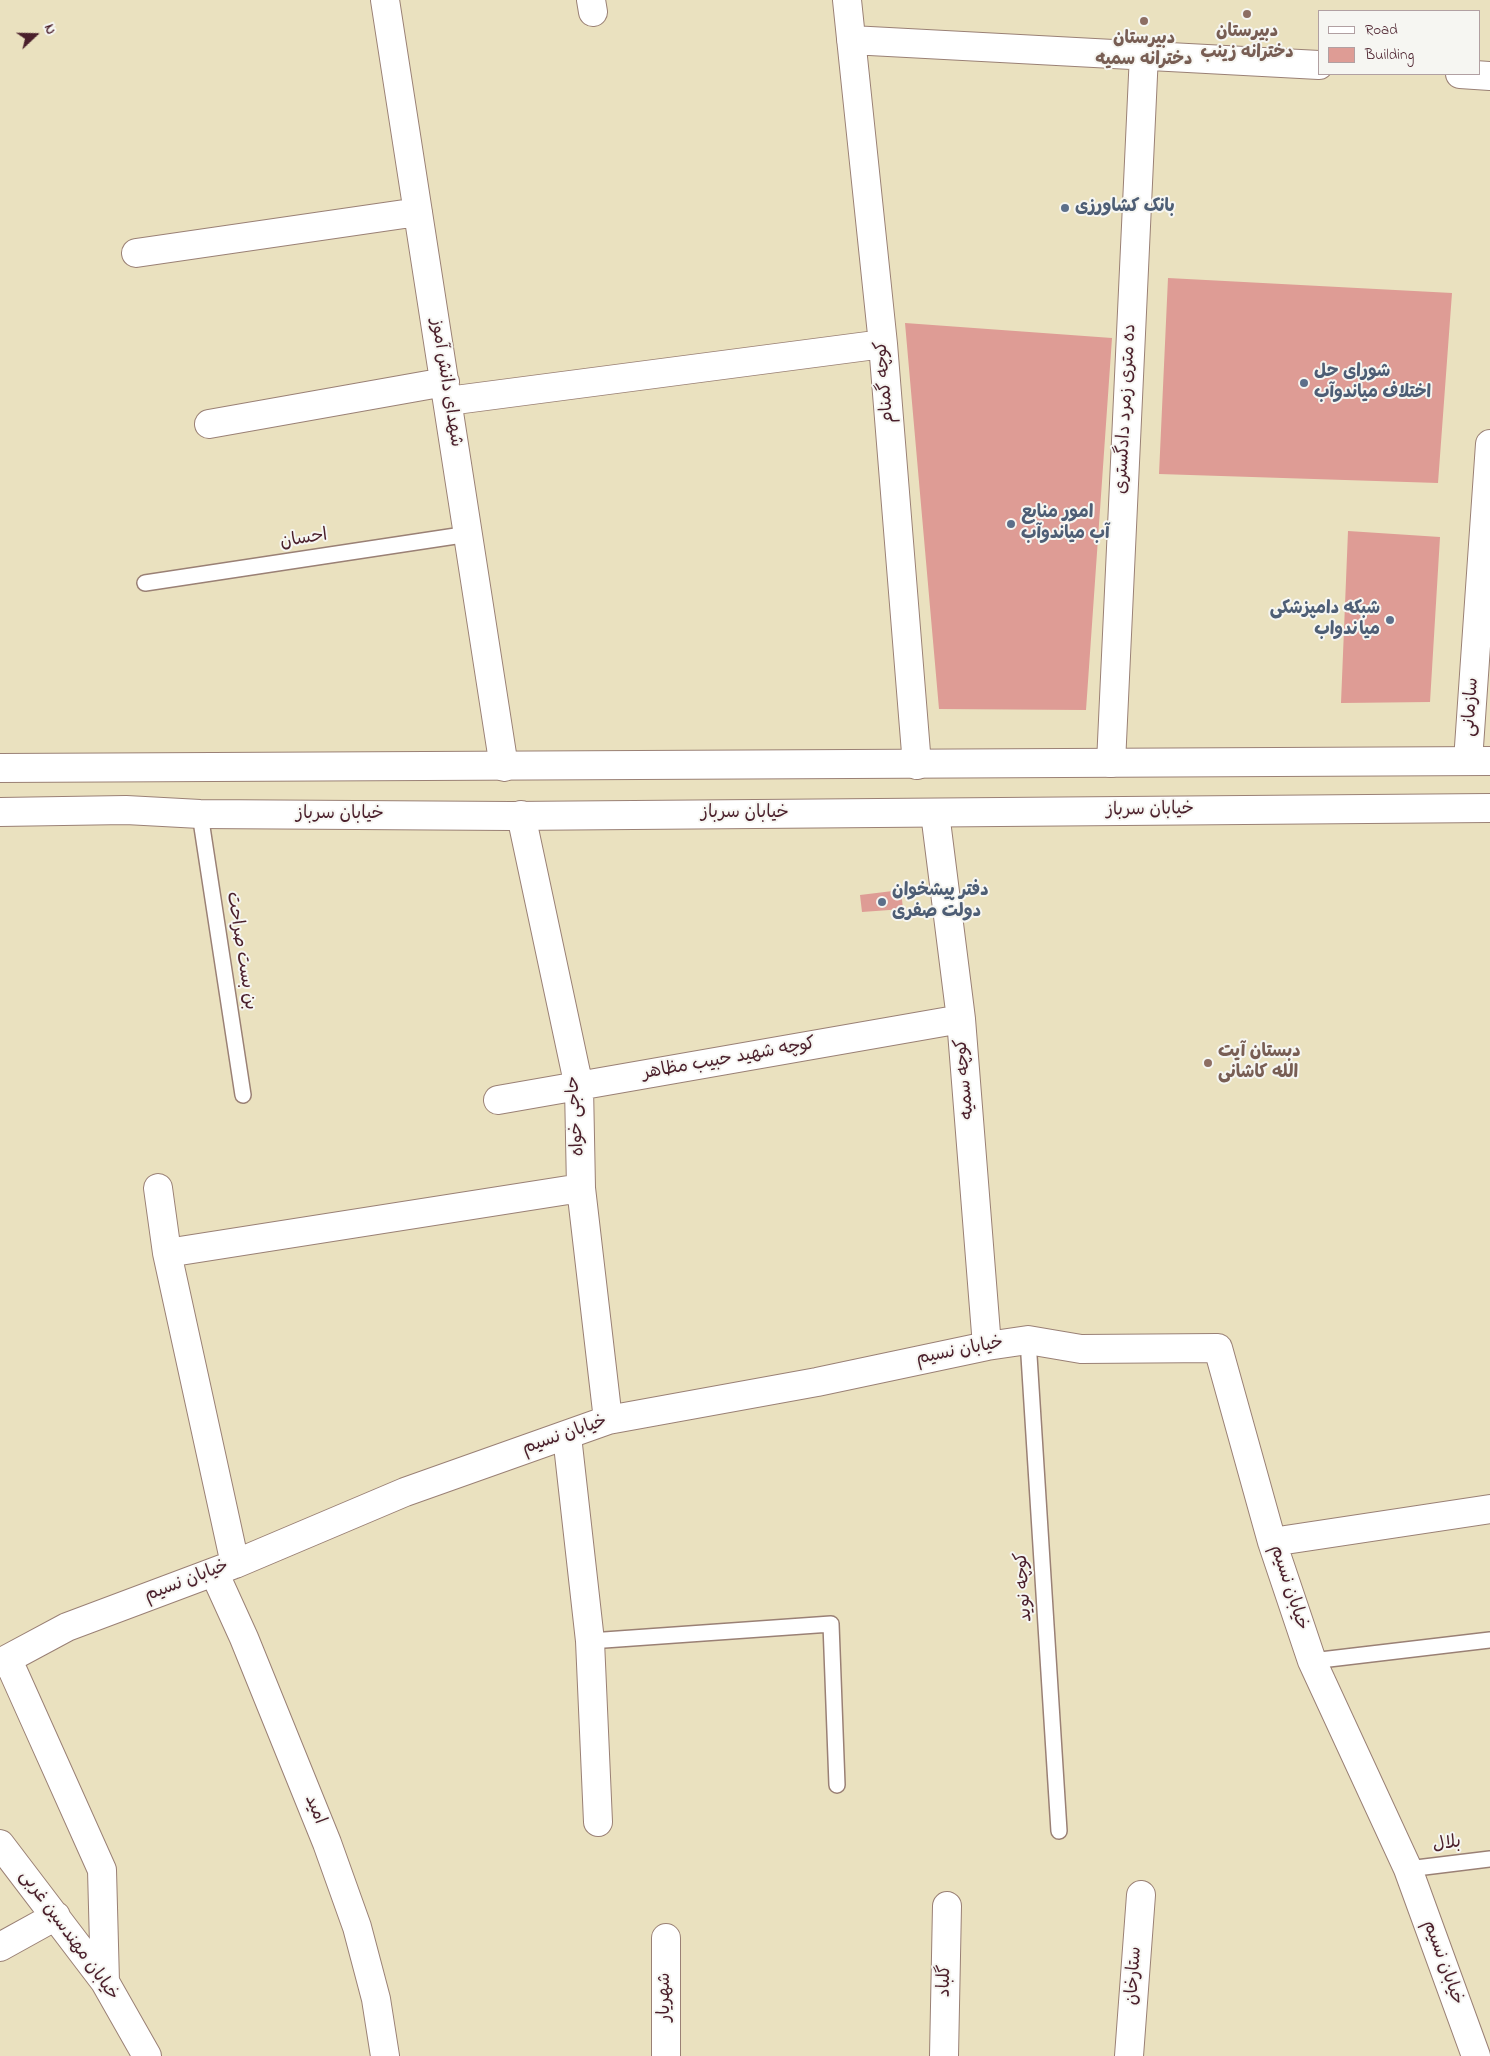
<!DOCTYPE html>
<html>
<head>
<meta charset="utf-8">
<style>
  body { margin:0 }
  #map { position:relative; width:1490px; height:2056px; overflow:hidden; background:#eae1bf; font-family:"Indie Flower",sans-serif }
  canvas { display:block }
  .legend { position:absolute; left:1318px; top:10px; width:162px; height:65px; box-sizing:border-box; background:#f6f6f2; border:1px solid #b1a0a2; margin:0; padding:6px 9px; list-style:none; font-size:15px; color:#4a1f2b }
  .legend li { display:flex; align-items:center; gap:10px; height:25px }
  .legend b { width:25px; border:1px solid #b1a0a2 }
  .north { position:absolute; left:10px; top:10px; width:50px; height:50px; -webkit-text-stroke:4px #f6f6f2; paint-order:stroke; rotate:69deg; font-size:14px; font-weight:700; line-height:20px; text-align:center; color:#4a1f2b }
  .north::after { content:''; display:block; margin:auto; width:18px; height:22px; background:#4a1f2b; clip-path:polygon(50% 0,100% 100%,50% 72%,0 100%) }
</style>
</head>
<body>
<div id="map">
<canvas width="1490" height="2056"></canvas>
<ul class="legend">
<li><b style="height:6px;background:#fff"></b>Road</li>
<li><b style="height:14px;background:#de9c95"></b>Building</li>
</ul>
<div class="north">N</div>
</div>
<script>
const ctx = document.querySelector('canvas').getContext('2d');
ctx.lineJoin = 'round';
function fill(path, color) { ctx.fillStyle = color; ctx.fill(path, 'evenodd'); }
const toPath = rows => new Path2D(rows.map(r => 'M' + r).join(''));
function stroke(path, color, width, dash) { ctx.strokeStyle = color; ctx.lineWidth = width; ctx.lineCap = dash ? 'butt' : 'round'; ctx.setLineDash(dash || []); ctx.stroke(path); }
function label(font, color, halo, rows, align = 'center') {
  ctx.font = font + ' "Indie Flower","Playpen Sans Arabic",sans-serif'; ctx.lineWidth = 4; ctx.setLineDash([]); ctx.textBaseline = 'middle'; ctx.strokeStyle = halo; ctx.fillStyle = color; for (const [text, x, y, turn = 0] of rows) {
    ctx.save(); ctx.translate(x, y); ctx.rotate((+turn || 0) * Math.PI / 180); ctx.textAlign = isNaN(turn) ? turn : align; if (halo) ctx.strokeText(text, 0, 0); ctx.fillText(text, 0, 0); ctx.restore();
  }
}
fill(toPath([
  [1168,278,1452,293,1438,483,1159,474],
  [905,323,1112,338,1086,710,939,709],
  [1348,531,1440,537,1430,702,1341,703],
  [901,890,903,909,862,912,860,895]
]), '#de9c95');
const lane = toPath([
  [145,583,469,534],
  [200,814,243,1095],
  [1028,1340,1059,1831],
  [590,1641,831,1624,837,1785],
  [1312,1661,1490,1640],
  [1408,1869,1490,1859]
]);
const street = toPath([
  [385,0,504,767],
  [591,0,593,12],
  [847,0,883,344,917,765],
  [851,40,1319,65],
  [1460,74,1490,76],
  [136,253,418,212],
  [448,401,883,344],
  [209,424,445,382],
  [1468,761,1490,444],
  [1111,763,1144,54],
  [935,813,961,1019,987,1346],
  [521,815,579,1087,581,1188,608,1420],
  [498,1100,961,1019],
  [158,1188,167,1253,235,1564],
  [167,1253,581,1188],
  [567,1436,590,1641,598,1822],
  [1272,1542,1490,1509],
  [214,1572,244,1638,327,1843,357,1927,376,1999,385,2056],
  [8,1660,102,1870,105,1982],
  [0,1663,67,1627,235,1564,405,1492,608,1420,817,1382,987,1346,1028,1340,1081,1349,1218,1348,1272,1542,1312,1661,1408,1869,1476,2056],
  [0,1844,105,1982,147,2056],
  [666,1938,666,2056],
  [0,1947,56,1916],
  [944,2056,947,1906],
  [1129,2056,1141,1895]
]);
const secondary = toPath([
  [0,768,1490,761],
  [0,812,126,810,200,814,511,816,1490,808]
]);
stroke(lane, '#9a8075', 18);
stroke(street, '#9a8075', 30);
stroke(secondary, '#9a8075', 30);
stroke(lane, '#fff', 15);
stroke(street, '#fff', 28);
stroke(secondary, '#fff', 28);
for (const [x, y, r, color] of [
  [1247,14,5,"#8d6e63"],
  [1144,21,5,"#8d6e63"],
  [1065,208,5,"#5c6f8a"],
  [1304,383,5,"#5c6f8a"],
  [1011,524,5,"#5c6f8a"],
  [1390,620,5,"#5c6f8a"],
  [882,902,5,"#5c6f8a"],
  [1208,1063,5,"#8d6e63"]
]) { const dot = new Path2D(); dot.arc(x, y, r, 0, 2 * Math.PI); ctx.fillStyle = color; ctx.fill(dot); stroke(dot, '#f6f6f2', 2); }
label('bold 18px', '#785e54', '#f6f6f2', [
  ["دبیرستان",1247,33],
  ["دخترانه زینب",1247,54],
  ["دبیرستان",1144,40],
  ["دخترانه سمیه",1144,61],
  ["دبستان آیت",1218,1053,"left"],
  ["الله کاشانی",1218,1074,"left"]
]);
label('bold 18px', '#4e5e75', '#f6f6f2', [
  ["بانک کشاورزی",1075,208],
  ["شورای حل",1314,373],
  ["اختلاف میاندوآب",1314,394],
  ["امور منابع",1021,514],
  ["آب میاندوآب",1021,535],
  ["شبکه دامپزشکی",1380,610,"right"],
  ["میاندواب",1380,631,"right"],
  ["دفتر پیشخوان",892,892],
  ["دولت صفری",892,913]
], 'left');
label('18px', '#4a1f2b', '#f6f6f2', [
  ["کوچه گمنام",886,382,-95],
  ["شهدای دانش آموز",445,383,81],
  ["ده متری زمرد دادگستری",1127,409,-87],
  ["احسان",304,540,-9],
  ["سازمانی",1472,707,-86],
  ["خیابان سرباز",1150,811,-1],
  ["خیابان سرباز",745,814],
  ["خیابان سرباز",340,815],
  ["بن بست صراحت",240,951,81],
  ["کوچه شهید حبیب مظاهر",729,1060,-10],
  ["کوچه سمیه",966,1079,-95],
  ["حاجی خواه",577,1116,-94],
  ["خیابان نسیم",960,1352,-11],
  ["خیابان نسیم",565,1436,-19],
  ["خیابان نسیم",187,1582,-21],
  ["کوچه نوید",1025,1587,-94],
  ["خیابان نسیم",1288,1588,72],
  ["امید",314,1810,68],
  ["بلال",1447,1845,-7],
  ["خیابان مهندسین غربی",68,1936,54],
  ["خیابان نسیم",1442,1963,70],
  ["ستارخان",1135,1976,-86],
  ["گلباد",946,1981,-89],
  ["شهریار",666,1997,-90]
]);
</script>
</body>
</html>
